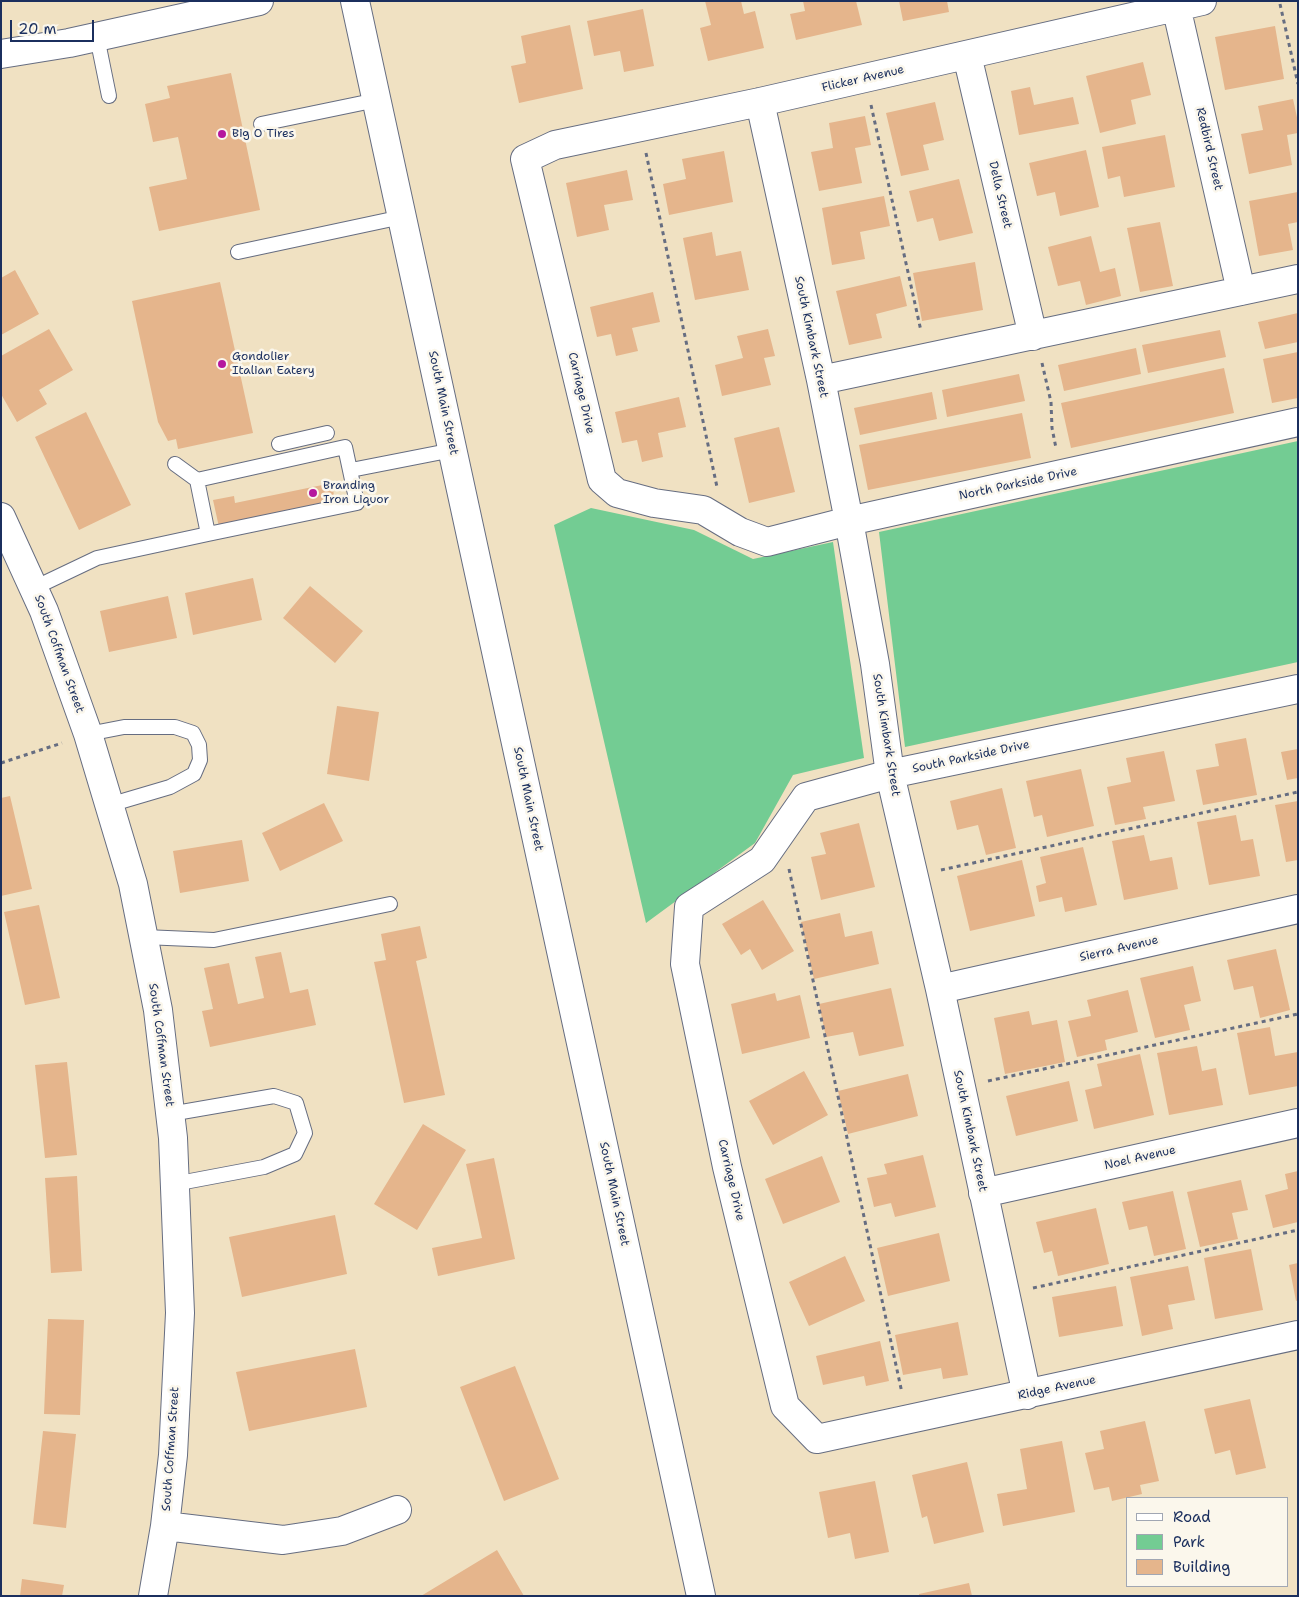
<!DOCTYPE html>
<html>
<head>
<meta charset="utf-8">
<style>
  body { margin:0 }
  #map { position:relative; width:1299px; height:1597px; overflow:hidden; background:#f0e1c2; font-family:"Shantell Sans",sans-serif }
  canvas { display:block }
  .frame { position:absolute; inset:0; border:2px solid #1b2f5e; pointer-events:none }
  .legend { position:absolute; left:1126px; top:1497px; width:162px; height:90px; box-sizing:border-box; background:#fbf7ec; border:1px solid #a1a7b3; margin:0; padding:6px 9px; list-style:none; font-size:15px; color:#1b2f5e }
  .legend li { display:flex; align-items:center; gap:10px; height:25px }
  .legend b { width:25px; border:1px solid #a1a7b3 }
  .scale { position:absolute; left:10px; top:20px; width:84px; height:22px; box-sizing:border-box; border:2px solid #1b2f5e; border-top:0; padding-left:6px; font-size:15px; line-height:18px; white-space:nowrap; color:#1b2f5e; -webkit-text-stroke:4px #fbf7ec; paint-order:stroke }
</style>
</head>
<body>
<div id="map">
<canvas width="1299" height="1597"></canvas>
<div class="frame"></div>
<ul class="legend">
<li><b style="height:6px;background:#fff"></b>Road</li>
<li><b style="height:14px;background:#73cc93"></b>Park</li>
<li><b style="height:14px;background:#e5b58c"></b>Building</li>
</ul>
<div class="scale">20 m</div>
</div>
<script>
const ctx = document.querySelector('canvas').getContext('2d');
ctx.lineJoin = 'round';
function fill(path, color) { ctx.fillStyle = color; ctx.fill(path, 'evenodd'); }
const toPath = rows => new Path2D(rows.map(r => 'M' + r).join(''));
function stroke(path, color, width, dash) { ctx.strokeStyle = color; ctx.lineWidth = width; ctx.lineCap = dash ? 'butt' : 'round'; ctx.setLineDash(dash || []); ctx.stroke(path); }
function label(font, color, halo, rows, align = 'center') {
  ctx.font = font + ' "Shantell Sans",sans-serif'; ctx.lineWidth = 5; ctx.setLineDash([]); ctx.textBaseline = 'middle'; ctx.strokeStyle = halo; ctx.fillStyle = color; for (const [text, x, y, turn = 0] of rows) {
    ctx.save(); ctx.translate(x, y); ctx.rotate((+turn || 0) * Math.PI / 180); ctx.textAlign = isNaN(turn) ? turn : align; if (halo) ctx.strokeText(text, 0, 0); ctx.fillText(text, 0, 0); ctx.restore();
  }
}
fill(toPath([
  [1298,441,1298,662,905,747,879,532],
  [591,508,694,530,753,559,833,542,864,758,793,775,755,843,646,923,554,525]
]), '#73cc93');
fill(toPath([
  [705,1,741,1,744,14,755,11,764,48,708,61,700,28,711,25],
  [803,1,856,1,862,25,796,40,790,14,805,11],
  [899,1,947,1,949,12,903,21],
  [643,9,654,66,624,72,620,51,594,56,587,21],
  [570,25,583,89,519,103,511,66,526,63,521,36],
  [1275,26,1284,79,1225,90,1215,37],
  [1143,62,1151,95,1131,100,1136,124,1100,133,1086,76],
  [231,73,260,210,159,231,149,187,187,179,178,137,153,142,145,104,170,98,167,86],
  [1030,87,1034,105,1073,97,1079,124,1019,135,1011,91],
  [1293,99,1298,122,1298,133,1287,135,1292,165,1249,174,1241,134,1263,130,1258,106],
  [935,102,944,140,923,145,929,170,901,176,886,113],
  [865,116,871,145,855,148,862,183,819,191,811,152,833,148,829,123],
  [1165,135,1175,187,1124,197,1120,176,1108,179,1102,147],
  [1086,150,1099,207,1060,216,1055,192,1037,196,1029,163],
  [724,151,733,202,669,215,663,184,686,179,682,159],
  [627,170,633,200,604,205,609,230,577,237,566,183],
  [959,179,973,233,939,241,933,218,917,222,909,191],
  [1298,192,1298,222,1288,224,1293,250,1259,256,1249,201],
  [884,196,890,226,860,232,865,259,832,265,822,208],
  [1160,222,1173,286,1140,292,1127,228],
  [712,232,716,256,741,251,749,290,695,300,683,238],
  [1091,236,1100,272,1115,268,1121,296,1086,305,1080,281,1058,286,1048,247],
  [975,262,983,310,922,321,913,273],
  [15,270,39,314,1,335,1,278],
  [900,276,907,306,876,314,882,338,849,345,836,291],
  [220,282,253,433,178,449,176,439,168,441,158,422,132,301],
  [653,292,660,322,632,328,638,351,616,356,611,334,597,337,590,307],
  [1298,313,1298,342,1265,349,1258,322],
  [49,329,73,370,39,390,47,404,17,422,1,394,1,356],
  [768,329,775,356,764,358,771,385,722,396,715,365,743,358,737,336],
  [1220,330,1226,357,1148,373,1142,345],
  [1136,348,1141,374,1064,391,1058,365],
  [1298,352,1298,398,1272,403,1263,359],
  [1224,368,1234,413,1071,448,1061,403],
  [1019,374,1025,401,947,417,942,390],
  [932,392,937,419,860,435,854,408],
  [679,397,686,427,658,433,663,457,642,462,637,440,622,443,615,412],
  [86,412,131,505,79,530,35,437],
  [1022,413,1031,458,868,490,859,445],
  [779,427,795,492,749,503,734,438],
  [332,483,335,502,219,527,213,500,234,496,235,503],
  [253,578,262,620,193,635,185,593],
  [310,586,363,631,335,663,283,618],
  [168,596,177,638,109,652,100,611],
  [337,706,379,712,369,781,327,774],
  [1246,738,1257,795,1203,805,1196,770,1219,766,1215,744],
  [1298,749,1298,778,1287,780,1281,752],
  [1164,751,1175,801,1143,807,1146,819,1115,825,1107,787,1131,782,1126,758],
  [1081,769,1094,826,1047,837,1042,815,1034,817,1026,781],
  [1002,788,1016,848,986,855,978,825,957,830,950,801],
  [10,796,32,889,1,896,1,798],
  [1298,801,1298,860,1286,862,1275,805],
  [324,803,343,841,280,871,262,833],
  [1236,815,1241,841,1253,839,1260,876,1209,885,1197,822],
  [859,823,875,887,821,900,811,857,826,854,820,833],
  [1144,835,1150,861,1172,857,1178,889,1124,900,1112,841],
  [242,840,249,881,180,893,173,851],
  [1083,847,1097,905,1065,912,1062,897,1039,902,1036,886,1046,883,1040,857],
  [1022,860,1035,916,970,931,957,876],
  [763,900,794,951,762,970,750,949,741,955,722,924],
  [39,905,60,998,25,1005,4,912],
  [840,913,845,937,872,931,879,964,814,979,801,922],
  [420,926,427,958,416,961,445,1095,404,1103,374,962,386,960,381,934],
  [1276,949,1290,1010,1260,1018,1253,986,1234,990,1227,960],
  [281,952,290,993,308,989,316,1025,210,1047,202,1011,213,1009,204,968,229,963,238,1004,264,998,255,957],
  [1193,966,1201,1001,1184,1005,1190,1030,1155,1038,1140,978],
  [891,988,904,1046,859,1056,853,1032,826,1037,819,1004],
  [1128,990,1138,1032,1105,1040,1107,1050,1077,1057,1068,1021,1091,1016,1087,1000],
  [775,993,777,1001,800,995,810,1038,742,1054,731,1004],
  [1029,1011,1032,1025,1057,1020,1065,1062,1005,1074,994,1018],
  [1270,1027,1275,1056,1298,1052,1298,1086,1249,1095,1237,1033],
  [1197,1046,1202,1071,1216,1068,1223,1105,1169,1115,1157,1053],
  [1140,1054,1154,1115,1094,1129,1085,1090,1102,1086,1097,1064],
  [67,1062,77,1155,45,1158,35,1065],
  [804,1071,828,1115,773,1145,749,1101],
  [908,1074,918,1116,848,1134,838,1091],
  [1069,1081,1078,1121,1016,1136,1006,1096],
  [423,1124,466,1150,417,1230,374,1204],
  [923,1155,936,1207,895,1217,891,1203,874,1207,867,1178,887,1174,884,1164],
  [822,1156,840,1202,783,1224,765,1179],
  [494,1158,515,1259,438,1276,432,1248,482,1238,466,1164],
  [1298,1171,1298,1222,1273,1228,1265,1195,1288,1189,1285,1174],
  [77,1176,82,1271,51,1273,45,1178],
  [1241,1180,1248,1210,1232,1213,1238,1239,1200,1247,1187,1192],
  [1173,1191,1186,1249,1154,1256,1147,1226,1129,1230,1122,1202],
  [1096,1208,1109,1264,1058,1276,1052,1251,1044,1253,1036,1222],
  [335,1215,347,1274,242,1297,229,1237],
  [939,1233,950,1281,888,1296,877,1248],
  [1251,1249,1263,1310,1215,1319,1204,1258],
  [845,1256,865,1301,809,1326,789,1282],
  [1298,1263,1298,1300,1296,1301,1289,1265],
  [1188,1266,1195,1300,1168,1305,1173,1329,1142,1336,1130,1277],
  [1116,1286,1123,1326,1059,1337,1052,1297],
  [48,1319,84,1320,80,1415,44,1414],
  [958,1322,968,1375,943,1379,941,1368,903,1375,895,1335],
  [880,1341,889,1381,866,1386,864,1376,823,1385,816,1356],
  [355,1349,367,1407,249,1431,236,1372],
  [515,1366,559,1479,504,1501,460,1387],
  [1250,1399,1266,1468,1236,1475,1230,1450,1215,1454,1204,1409],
  [1145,1421,1159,1481,1140,1485,1142,1494,1112,1501,1109,1487,1094,1490,1085,1453,1104,1449,1100,1431],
  [43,1431,76,1434,66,1528,33,1524],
  [1062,1441,1075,1512,1003,1526,997,1494,1027,1489,1020,1449],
  [967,1462,984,1532,934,1544,927,1516,922,1518,912,1475],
  [875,1481,889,1552,855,1559,850,1533,828,1538,819,1492],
  [497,1550,524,1596,421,1596],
  [22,1579,64,1585,62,1596,20,1596],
  [969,1583,972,1596,919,1596,919,1594]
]), '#e5b58c');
const service = toPath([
  [97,37,109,96],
  [261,124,377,100],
  [238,252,402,217],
  [279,444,327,433],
  [175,464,197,480],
  [351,470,453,450],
  [34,588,97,558,208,534,357,503,345,447,197,480,208,534],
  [88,734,124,727,175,727,193,733,199,745,200,760,194,774,170,787,109,805],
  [144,937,214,940,390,904],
  [170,1114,274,1096,296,1103,305,1133,295,1154,264,1167,174,1184]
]);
const minor = toPath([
  [1202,1,760,102,555,145,525,159,602,480,617,493,654,503,703,510,740,532,767,542,849,521,1298,422],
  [1176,6,1241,291],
  [1,54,69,43,259,1],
  [967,55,1033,336],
  [760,102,821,380,849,521,875,664,890,774,940,989,1027,1395],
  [821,380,1298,279],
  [1,517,44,611,88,734,133,884,158,1010,173,1138,180,1313,173,1455,165,1526,153,1596],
  [1298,689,890,774,806,797,762,860,689,907,685,964,727,1167,785,1406,817,1439,1298,1335],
  [940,989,1298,909],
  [983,1193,1298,1123],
  [165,1526,283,1540,342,1531,397,1510]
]);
const primary = toPath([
  [355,1,701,1596]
]);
stroke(service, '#666d81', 16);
stroke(minor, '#666d81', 30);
stroke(primary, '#666d81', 30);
stroke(toPath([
  [1280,4,1298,84],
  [871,105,921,331],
  [646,153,717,487],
  [1042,363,1051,402,1052,428,1056,448],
  [1,763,62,743],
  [789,869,902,1393],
  [941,870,1298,792],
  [988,1081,1298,1014],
  [1033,1288,1298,1230]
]), '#666d81', 3, [4, 4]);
stroke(service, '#fff', 14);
stroke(minor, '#fff', 28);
stroke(primary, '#fff', 28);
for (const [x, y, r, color] of [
  [222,134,5,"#b5179e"],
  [222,364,5,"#b5179e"],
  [313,493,5,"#b5179e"]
]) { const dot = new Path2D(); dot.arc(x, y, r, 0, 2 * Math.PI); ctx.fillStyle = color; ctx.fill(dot); stroke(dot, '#fbf7ec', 2); }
label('12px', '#1b2f5e', '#fbf7ec', [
  ["Flicker Avenue",863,79,-13],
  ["Redbird Street",1209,149,77],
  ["Della Street",1000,195,77],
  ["South Kimbark Street",811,337,78],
  ["Carriage Drive",581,393,77],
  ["South Main Street",443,403,78],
  ["North Parkside Drive",1018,484,-12],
  ["South Coffman Street",59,654,70],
  ["South Kimbark Street",886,735,81],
  ["South Parkside Drive",971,757,-12],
  ["South Main Street",528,799,78],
  ["Sierra Avenue",1119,949,-13],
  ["South Coffman Street",161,1045,82],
  ["South Kimbark Street",970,1131,78],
  ["Noel Avenue",1140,1158,-13],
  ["Carriage Drive",731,1180,77],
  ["South Main Street",614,1194,78],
  ["Ridge Avenue",1057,1388,-12],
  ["South Coffman Street",171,1449,-86]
]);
label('12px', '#1b2f5e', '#fbf7ec', [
  ["Big O Tires",232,134],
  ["Gondolier",232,357],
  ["Italian Eatery",232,371],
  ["Branding",323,486],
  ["Iron Liquor",323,500]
], 'left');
</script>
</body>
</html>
